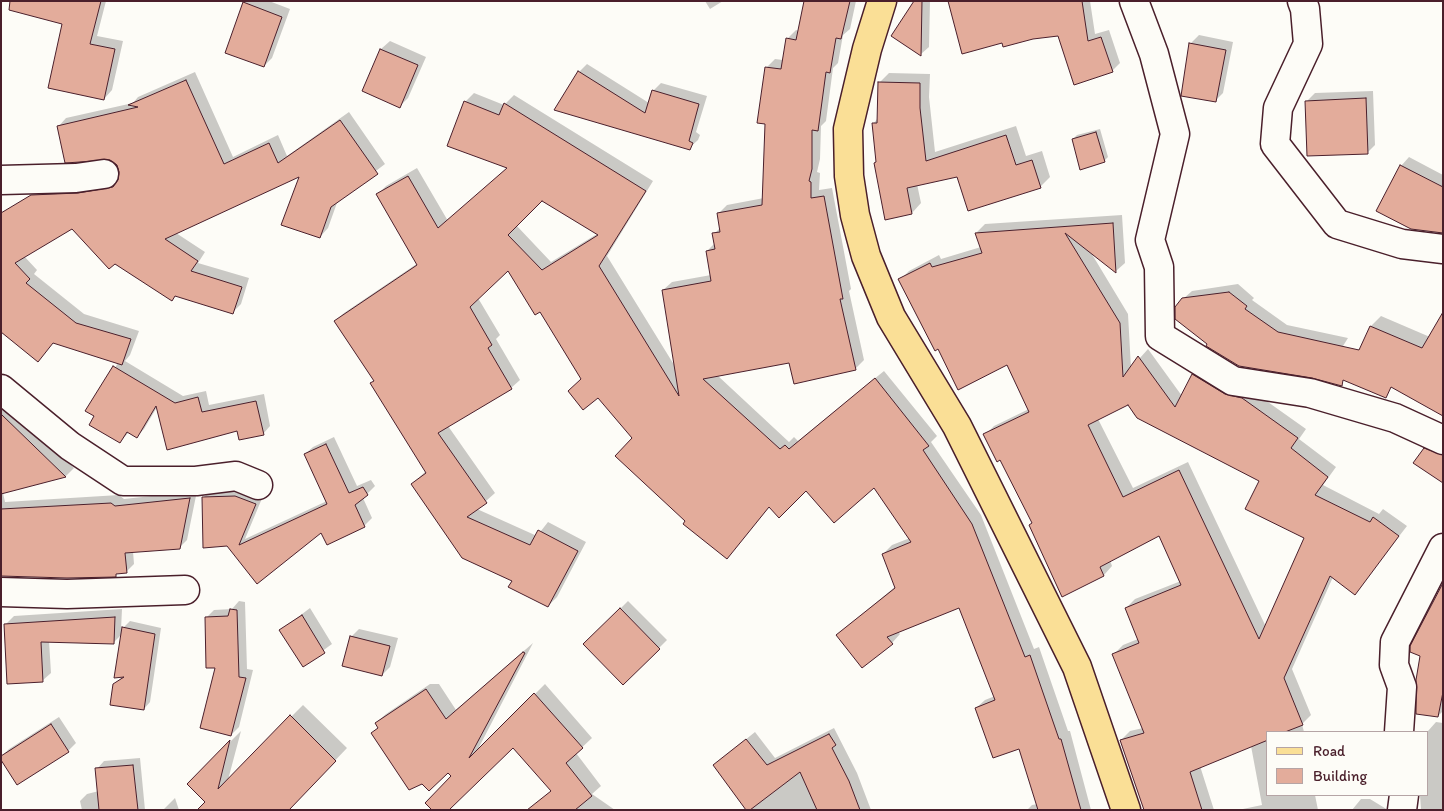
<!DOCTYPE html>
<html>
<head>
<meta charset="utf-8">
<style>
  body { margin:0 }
  #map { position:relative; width:1444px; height:811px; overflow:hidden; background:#fdfcf7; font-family:Itim,sans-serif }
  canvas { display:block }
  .frame { position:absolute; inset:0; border:2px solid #4a1f2b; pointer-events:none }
  .legend { position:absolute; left:1266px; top:731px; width:162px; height:65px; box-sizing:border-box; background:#fdfcf7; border:1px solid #b5a4a5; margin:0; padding:6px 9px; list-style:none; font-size:15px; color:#4a1f2b }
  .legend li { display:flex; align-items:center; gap:10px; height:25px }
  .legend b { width:25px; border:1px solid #b5a4a5 }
</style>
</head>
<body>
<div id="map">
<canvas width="1444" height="811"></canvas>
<div class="frame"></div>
<ul class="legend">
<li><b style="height:6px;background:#fadf96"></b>Road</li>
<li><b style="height:14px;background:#e3ac9b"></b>Building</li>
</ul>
</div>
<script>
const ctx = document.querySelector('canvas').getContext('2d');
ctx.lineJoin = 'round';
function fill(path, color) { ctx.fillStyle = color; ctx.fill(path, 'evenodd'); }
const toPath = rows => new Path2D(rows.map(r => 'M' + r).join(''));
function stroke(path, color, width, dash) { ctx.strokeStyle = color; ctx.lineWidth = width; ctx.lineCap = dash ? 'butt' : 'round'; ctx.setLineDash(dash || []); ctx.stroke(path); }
fill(toPath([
  [45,1,106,1,97,36,123,41,112,90,104,99,63,23],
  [246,1,269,1,290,9,272,58,264,66,244,3],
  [705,1,723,1,710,9],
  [806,1,856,1,850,29,843,35,838,63,833,68,826,121,821,126,820,159,817,172,820,173,819,190,832,188,851,289,849,291,864,360,855,369,790,362,717,375,789,442,794,437,798,441,884,371,937,436,931,442,981,515,1034,649,1039,647,1068,731,1070,731,1091,810,1027,810,1032,805,1038,804,1020,747,976,708,985,700,995,696,960,607,898,632,900,634,892,643,837,635,896,586,883,554,892,545,910,538,874,486,806,489,770,506,727,557,687,521,634,438,582,379,540,311,508,269,478,298,500,335,496,339,520,380,511,388,448,426,495,493,477,509,537,536,548,522,586,542,557,597,548,606,513,580,412,484,426,471,375,380,335,321,344,313,418,263,377,195,386,186,417,168,448,221,508,167,465,102,474,93,504,105,514,95,653,181,607,256,676,368,663,290,672,282,711,275,707,251,715,243,714,234,721,227,718,214,727,205,764,198,766,68,775,59,783,60,787,39,796,30,799,31],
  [542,199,597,234,551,262,516,225],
  [916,1,930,1,929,47,921,54],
  [950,1,1090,1,1095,34,1109,30,1120,63,1112,71,1059,35,1003,41],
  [1199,35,1233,42,1223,93,1215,101,1190,44],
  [390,41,426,57,408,98,400,106,363,91,381,49],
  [587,64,649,103,653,91,661,83,707,96,696,132,700,135,698,140,689,148,579,72],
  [195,72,233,157,278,135,287,156,349,112,385,164,338,200,328,228,320,237,301,175,176,233,205,252,198,263,249,278,241,304,233,312,176,295,172,299,72,227,24,256,37,270,34,274,84,314,139,331,130,355,125,361,183,396,206,391,209,405,264,394,270,426,263,434,238,429,157,407,144,429,137,436,129,432,120,442,96,416,87,411,118,363,54,342,38,360,1,245,63,186,120,180,121,171,117,163,58,127,66,118,133,103,138,97],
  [889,73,930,74,929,97,935,152,1016,126,1026,156,1042,151,1050,177,1040,187,958,175,917,184,921,203,912,213,877,161,873,124,878,118,879,83],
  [1373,91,1375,145,1367,153,1307,101,1315,93],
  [1100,129,1108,157,1104,161,1073,139,1077,135],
  [1409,157,1443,175,1443,227,1377,212,1401,166],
  [1122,215,1125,263,1116,271,1090,251,1128,314,1131,368,1148,349,1182,396,1193,375,1202,366,1251,390,1306,429,1299,439,1336,467,1323,485,1379,514,1383,509,1407,526,1355,593,1333,577,1292,669,1311,715,1302,724,1304,732,1268,732,1268,795,1315,795,1318,810,1238,810,1262,805,1251,746,1200,766,1214,810,1145,810,1132,767,1129,767,1121,740,1130,731,1143,728,1114,654,1123,645,1138,639,1126,608,1135,599,1181,581,1159,535,1110,560,1112,566,1104,575,1033,523,1000,459,985,435,994,426,1029,409,1007,363,938,348,900,280,909,271,939,255,941,259,981,247,976,233,985,224],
  [1128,404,1134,415,1261,480,1306,537,1266,627,1188,462,1133,488,1098,419],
  [1238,284,1254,298,1252,300,1287,325,1348,338,1328,370,1209,344,1183,299,1192,291],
  [1381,316,1430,337,1443,414,1355,365,1371,326],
  [1,395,74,468,66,476,3,493,5,502,119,495,124,499,197,491,187,540,179,548,133,551,134,564,126,572,118,572,115,575,1,575],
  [334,437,357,486,371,480,375,486,363,498,372,518,364,526,328,543,322,531,257,582,203,498,211,490,244,488,263,496,245,539,327,501,305,454,313,447],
  [239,601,245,602,247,669,253,670,239,727,231,735,206,618,214,610,232,609],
  [628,601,667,640,623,684,585,644],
  [310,608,332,644,303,665,281,630],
  [122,609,121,630,130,621,161,628,150,702,144,709,114,685,123,676,122,634,113,643,49,641,51,673,42,681,6,624,14,616],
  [359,629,398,638,390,667,382,675,351,637],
  [533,643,476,753,545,684,592,738,576,753,601,786,592,794,615,810,533,810,531,808,552,790,514,746,453,776,448,771,373,733,379,727,376,723,386,714,430,684,439,684,456,710],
  [1443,677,1443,711,1438,716],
  [303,705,347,748,288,810,188,784,241,731,228,780],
  [59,717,76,743,68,751,1,757,9,749],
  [1436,722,1443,723,1443,810,1421,810,1420,795,1428,795,1428,731],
  [834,728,857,773,871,810,748,810,714,765,755,732,775,758],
  [140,758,145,810,82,810,80,801,87,794,99,791,97,769,104,761],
  [175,798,179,810,163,810],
  [1361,799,1370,799,1388,810,1352,810]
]), '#0003');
const building = toPath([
  [10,1,101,1,90,44,115,49,104,100,48,88,62,24,9,10,10,1],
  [804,1,850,1,841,39,836,38,830,73,826,72,818,131,812,130,812,169,809,181,811,182,811,198,824,196,843,299,840,299,856,370,794,384,789,363,703,379,780,449,785,445,789,449,875,378,929,446,923,450,972,524,1025,657,1030,655,1059,739,1061,739,1081,810,1038,810,1019,749,993,758,975,708,995,700,959,608,887,637,893,644,862,668,836,635,895,588,882,554,911,542,874,488,834,523,806,491,779,518,769,507,727,559,683,524,685,521,615,456,632,438,598,398,583,410,568,391,581,379,540,312,535,315,508,271,470,307,492,345,488,348,512,389,438,433,487,503,467,517,530,545,538,530,578,551,548,607,508,587,512,581,462,558,411,484,426,473,370,383,374,381,334,321,417,265,376,194,408,176,438,228,507,168,447,146,464,101,499,115,504,103,646,191,599,266,679,396,662,290,711,281,706,251,715,249,712,233,720,232,717,213,762,205,765,124,757,123,765,67,781,69,786,38,796,40,804,1],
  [542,201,598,235,542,270,508,235,542,201],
  [914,1,922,1,921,56,891,36,914,1],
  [948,1,1082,1,1088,41,1101,37,1113,72,1074,85,1058,36,1033,39,1003,47,1002,43,962,54,948,1],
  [243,2,282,17,264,67,225,53,243,2],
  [1189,43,1226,50,1216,102,1181,96,1189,43],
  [380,49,418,65,400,108,362,91,380,49],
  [578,71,645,113,652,90,699,104,689,141,693,143,690,150,554,110,578,71],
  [186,80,224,164,269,143,278,163,340,120,378,174,331,207,320,238,281,225,299,177,165,239,198,261,191,271,242,287,233,314,175,296,172,301,115,264,109,269,72,229,15,263,30,279,26,283,76,323,131,339,122,365,53,343,38,362,1,332,1,213,31,195,78,193,113,187,118,180,119,172,117,165,110,160,65,163,57,126,138,107,128,105,186,80],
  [878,82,920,83,920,108,926,161,1006,135,1016,165,1032,160,1041,188,968,211,957,177,907,188,912,214,885,220,874,163,876,162,872,123,877,123,878,82],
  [1366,98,1368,154,1307,156,1305,101,1366,98],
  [1096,132,1105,162,1080,170,1072,139,1096,132],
  [1400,165,1443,187,1443,233,1411,229,1376,211,1400,165],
  [1113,223,1116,273,1065,233,1120,323,1123,377,1138,356,1175,407,1192,374,1225,394,1242,398,1298,438,1291,448,1328,477,1315,495,1370,522,1373,517,1399,536,1355,595,1330,576,1284,678,1303,725,1285,732,1268,732,1268,740,1190,772,1202,810,1144,810,1120,740,1144,733,1112,654,1139,643,1125,608,1181,585,1159,536,1100,567,1104,576,1062,597,1029,525,1032,523,1000,460,997,462,983,434,1029,412,1007,365,958,390,938,349,935,351,898,279,930,263,932,267,982,253,975,233,1113,223],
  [1128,405,1137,418,1259,481,1245,509,1304,538,1259,639,1179,470,1123,497,1088,425,1128,405],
  [1229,292,1247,306,1245,309,1278,332,1359,350,1370,326,1422,348,1443,312,1443,416,1391,387,1386,398,1343,380,1342,386,1312,378,1239,366,1206,346,1207,344,1175,319,1175,307,1182,298,1229,292],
  [113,366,175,403,198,397,202,412,256,401,264,435,239,440,237,431,167,450,156,406,137,438,127,432,120,443,89,425,94,416,85,411,113,366],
  [1,414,66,477,1,494,1,414],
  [326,444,349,493,363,487,368,495,355,505,365,527,327,545,321,533,257,584,227,546,203,548,202,497,235,496,256,504,239,545,327,504,304,454,326,444],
  [1424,448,1443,455,1443,483,1413,463,1424,448],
  [190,498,180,549,125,553,127,573,116,574,116,577,67,578,1,576,1,509,111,503,115,506,190,498],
  [1443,583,1443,692,1438,717,1416,714,1416,680,1420,656,1410,652,1410,646,1443,583],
  [620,608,660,649,623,685,583,644,620,608],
  [230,609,237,610,239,677,246,678,231,736,200,728,215,668,206,668,205,617,228,616,230,609],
  [302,615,325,653,303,667,279,630,302,615],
  [115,617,114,644,41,642,43,682,7,684,4,624,115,617],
  [122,627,155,634,144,710,110,705,113,684,124,677,114,678,122,627],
  [350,636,390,646,382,676,342,666,350,636],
  [523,652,525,653,469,758,534,693,583,748,566,763,592,796,575,810,527,810,551,791,513,748,449,810,432,810,425,803,451,776,448,773,429,791,422,784,409,790,371,733,378,728,375,723,426,689,446,719,523,652],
  [290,715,336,761,289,810,197,810,205,802,187,784,230,740,218,789,290,715],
  [51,724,69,752,17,785,1,760,1,756,51,724],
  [829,734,836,745,832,748,849,781,860,810,817,810,800,772,750,810,746,810,713,765,746,739,767,765,829,734],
  [133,765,138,810,99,810,95,768,133,765]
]);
fill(building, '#e3ac9b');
stroke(building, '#4a1f2b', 1);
const street = toPath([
  [1134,1,1154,54,1175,134,1150,240,1159,267,1160,336,1233,381,1310,393,1395,418,1443,440],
  [1302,1,1305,9,1308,44,1278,108,1275,144,1337,224,1402,244,1443,249],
  [1,180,76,178,104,174],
  [1,389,70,446,123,481,196,481,236,476,258,485],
  [1,592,67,594,185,590],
  [1399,732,1402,687,1394,665,1395,642,1443,548],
  [1402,810,1404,795]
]);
const primary = toPath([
  [882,1,867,49,848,129,849,176,855,215,866,256,891,317,957,426,1077,667,1126,810]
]);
stroke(street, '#4a1f2b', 31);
stroke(primary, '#4a1f2b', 31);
stroke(street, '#fdfcf7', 28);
stroke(primary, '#fadf96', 28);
</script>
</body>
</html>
